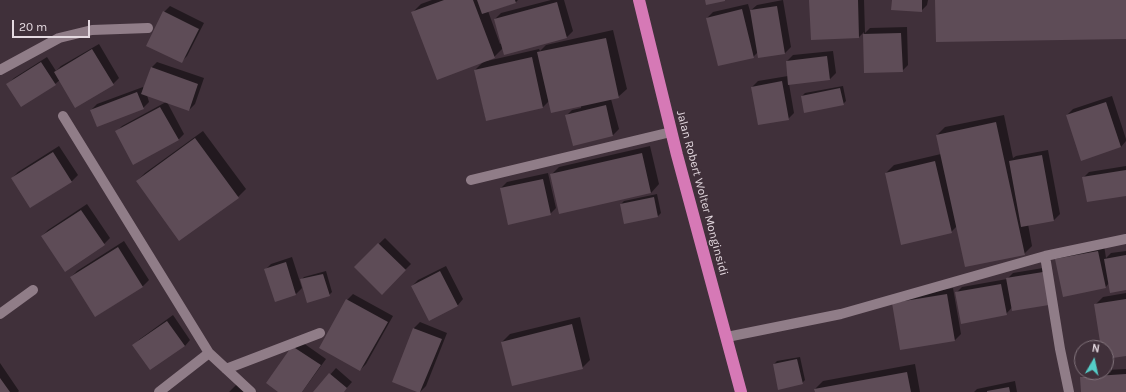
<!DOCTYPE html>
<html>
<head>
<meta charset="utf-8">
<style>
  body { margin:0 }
  #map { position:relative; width:1126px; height:392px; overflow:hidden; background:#40303a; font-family:Karla,sans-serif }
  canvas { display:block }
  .north { position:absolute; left:1074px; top:340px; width:40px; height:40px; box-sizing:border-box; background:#40303a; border:1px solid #82747c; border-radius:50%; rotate:9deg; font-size:11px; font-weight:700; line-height:16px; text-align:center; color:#e4d9e0 }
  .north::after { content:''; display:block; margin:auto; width:14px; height:18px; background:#54cdc8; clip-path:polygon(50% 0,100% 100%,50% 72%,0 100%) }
  .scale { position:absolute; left:12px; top:20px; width:78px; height:18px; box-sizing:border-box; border:2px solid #e4d9e0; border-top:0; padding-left:5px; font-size:12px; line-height:14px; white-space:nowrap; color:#e4d9e0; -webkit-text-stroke:3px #40303a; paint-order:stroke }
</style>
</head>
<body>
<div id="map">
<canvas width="1126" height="392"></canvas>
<div class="north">N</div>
<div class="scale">20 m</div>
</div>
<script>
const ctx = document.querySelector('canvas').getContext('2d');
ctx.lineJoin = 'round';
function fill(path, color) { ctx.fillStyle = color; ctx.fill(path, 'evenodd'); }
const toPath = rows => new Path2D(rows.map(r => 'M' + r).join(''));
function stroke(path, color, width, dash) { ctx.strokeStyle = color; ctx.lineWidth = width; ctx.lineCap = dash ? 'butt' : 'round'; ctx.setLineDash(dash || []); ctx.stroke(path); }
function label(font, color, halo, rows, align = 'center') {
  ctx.font = font + ' Karla,sans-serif'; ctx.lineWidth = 3.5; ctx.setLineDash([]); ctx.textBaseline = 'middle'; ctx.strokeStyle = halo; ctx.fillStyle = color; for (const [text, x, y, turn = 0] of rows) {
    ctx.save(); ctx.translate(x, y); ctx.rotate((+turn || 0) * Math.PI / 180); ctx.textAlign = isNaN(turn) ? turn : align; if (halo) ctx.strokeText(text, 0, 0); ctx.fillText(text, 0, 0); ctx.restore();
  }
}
fill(toPath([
  [432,0,518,0,515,3,488,11,500,44,502,43,495,19,501,13,551,0,564,0,573,31,567,37,503,48,494,57,486,60,487,61,539,49,540,51,546,45,613,30,627,89,618,97,611,99,619,129,613,135,573,145,566,116,572,110,581,108,581,106,549,101,543,107,486,120,475,70,485,60,413,12,421,4],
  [783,0,791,47,785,53,759,57,758,52,753,57,707,18,713,12,748,4,750,11,757,5],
  [810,0,864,0,865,33,870,28,907,27,908,65,902,71,865,72,864,32,859,37],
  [893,0,928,0,927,5,921,11],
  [170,6,204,23,187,56,181,62,164,12],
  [99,44,119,78,113,84,60,80,55,84,8,84,14,78,47,57,56,71,61,66],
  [833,51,836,73,830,79,789,84,794,113,788,119,752,87,758,81,788,76,787,61,793,55],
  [157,62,204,78,195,104,189,110,167,102,184,134,178,140,116,132,122,126,166,102,147,95,149,102,143,108,91,110,97,104,143,87,144,89,151,68],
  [843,86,846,101,843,104,802,96,805,93],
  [1112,96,1126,139,1126,141,1121,147,1067,115,1073,109],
  [1004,115,1013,158,1016,156,1048,150,1060,214,1054,220,1028,224,1032,246,1024,254,957,226,951,232,886,173,894,165,941,154,937,135,945,127],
  [203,131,246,189,238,197,137,181,145,173],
  [59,146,78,175,72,181,31,207,12,178,18,172],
  [650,146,659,184,651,193,551,175,559,167],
  [1126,166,1126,195,1083,178,1089,172],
  [548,173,556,208,550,214,501,188,507,182],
  [657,194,661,213,658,216,621,204,624,201],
  [87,204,110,238,104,244,42,236,48,230],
  [385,238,411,264,382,293,355,267],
  [124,241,149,280,143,286,96,316,71,277,77,271],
  [1104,245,1106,258,1111,253,1126,251,1126,289,1109,283,1105,288,1056,259,1062,253],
  [292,257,302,288,296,294,265,270,271,264],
  [446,266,463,299,458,305,429,319,412,286,418,280],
  [1049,267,1006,314,956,293,962,287,1007,279,1013,273],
  [326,271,332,292,329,295,301,280,304,277],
  [953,288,961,334,955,340,901,349,899,297],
  [1126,293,1126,355,1106,358,1106,348,1102,348,1095,305,1103,297],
  [353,294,393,316,366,364,360,370,347,300],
  [173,315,190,340,185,346,134,345,140,339],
  [580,317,590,360,582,368,502,342,510,334],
  [420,322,447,333,426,386,420,392,393,381,414,328],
  [299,340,326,359,302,392,280,392,267,383],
  [800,357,805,380,802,383,774,364,777,361],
  [0,363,19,391,18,392,0,392],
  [915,364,920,392,816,392,815,389,823,381],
  [336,368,352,382,343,392,315,392],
  [1126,369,1126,392,1082,392,1081,377,1086,372,1106,372,1106,370],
  [1015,381,1017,392,974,392,977,389],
  [239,382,251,392,229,392]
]), '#0007');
fill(toPath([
  [444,0,473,0,495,58,437,80,411,12],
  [477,0,515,0,516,3,482,14],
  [705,0,725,0,725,1,706,5],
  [809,0,858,0,859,38,811,40],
  [892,0,922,0,922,12,891,10],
  [935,0,1126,0,1126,39,936,42],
  [557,2,567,38,504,55,494,19],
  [777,6,785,54,758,58,750,10],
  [742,9,754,58,718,66,706,18],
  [163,11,199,29,182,63,146,46],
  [901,33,903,72,864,73,863,34],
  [606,38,619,98,551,113,537,52],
  [92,49,114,85,75,108,54,72],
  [827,56,830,80,788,85,786,61],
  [532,57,543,108,486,121,474,70],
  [41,62,56,85,21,107,6,84],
  [151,67,198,84,189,111,141,94],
  [782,81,789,120,758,125,751,87],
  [840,88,844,105,804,113,801,96],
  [137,92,144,109,97,127,90,110],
  [1106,102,1121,147,1081,161,1066,115],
  [606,105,613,136,573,146,565,115],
  [160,107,179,140,133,165,115,131],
  [996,122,1025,255,965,267,936,135],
  [195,138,239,198,179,241,136,181],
  [53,152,72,182,30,208,11,178],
  [642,153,651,193,559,214,550,174],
  [1042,155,1054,221,1021,227,1009,161],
  [935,161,952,233,901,245,885,173],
  [1126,170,1126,196,1087,202,1082,177],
  [543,179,551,215,508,225,500,188],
  [654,197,658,217,624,224,620,204],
  [81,210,105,245,65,272,41,236],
  [378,243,406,270,382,295,354,267],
  [118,247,143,287,95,317,70,277],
  [1098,251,1106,288,1063,297,1055,259],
  [1126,255,1126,290,1110,293,1104,259],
  [286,262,296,295,275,302,264,269],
  [440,271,458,306,429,321,411,286],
  [1043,272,1049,305,1012,311,1006,278],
  [323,274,330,296,307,303,300,279],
  [1001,284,1007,315,961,324,955,292],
  [947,294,955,341,900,350,892,303],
  [346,299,388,322,360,371,319,348],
  [1126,299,1126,356,1106,359,1106,348,1101,348,1094,304],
  [167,321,185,346,150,370,132,345],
  [572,324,583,369,512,386,501,342],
  [413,328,442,339,420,392,417,392,392,382],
  [292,346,321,365,302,392,278,392,266,383],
  [797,359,803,384,778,390,773,364],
  [907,372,911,392,815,392,814,389],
  [329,373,347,388,344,392,313,392],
  [1126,374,1126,392,1081,392,1080,377],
  [0,378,10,392,0,392],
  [1009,387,1010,392,987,392,987,391]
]), '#5e4c57');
stroke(toPath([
  [0,70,59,38,92,30,148,28],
  [63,116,209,353,159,392],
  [471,180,671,132],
  [1045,256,1060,349,1069,392],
  [0,314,33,290],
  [727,337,841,314,1045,256,1126,239],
  [209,353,251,392],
  [226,369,320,333]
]), '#907d88', 10);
stroke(toPath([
  [639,0,677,155,741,392]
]), '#d679b6', 12);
label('12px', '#e4d9e0', '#40303a', [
  ["Jalan Robert Wolter Monginsidi",702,193,75]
]);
</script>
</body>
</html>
